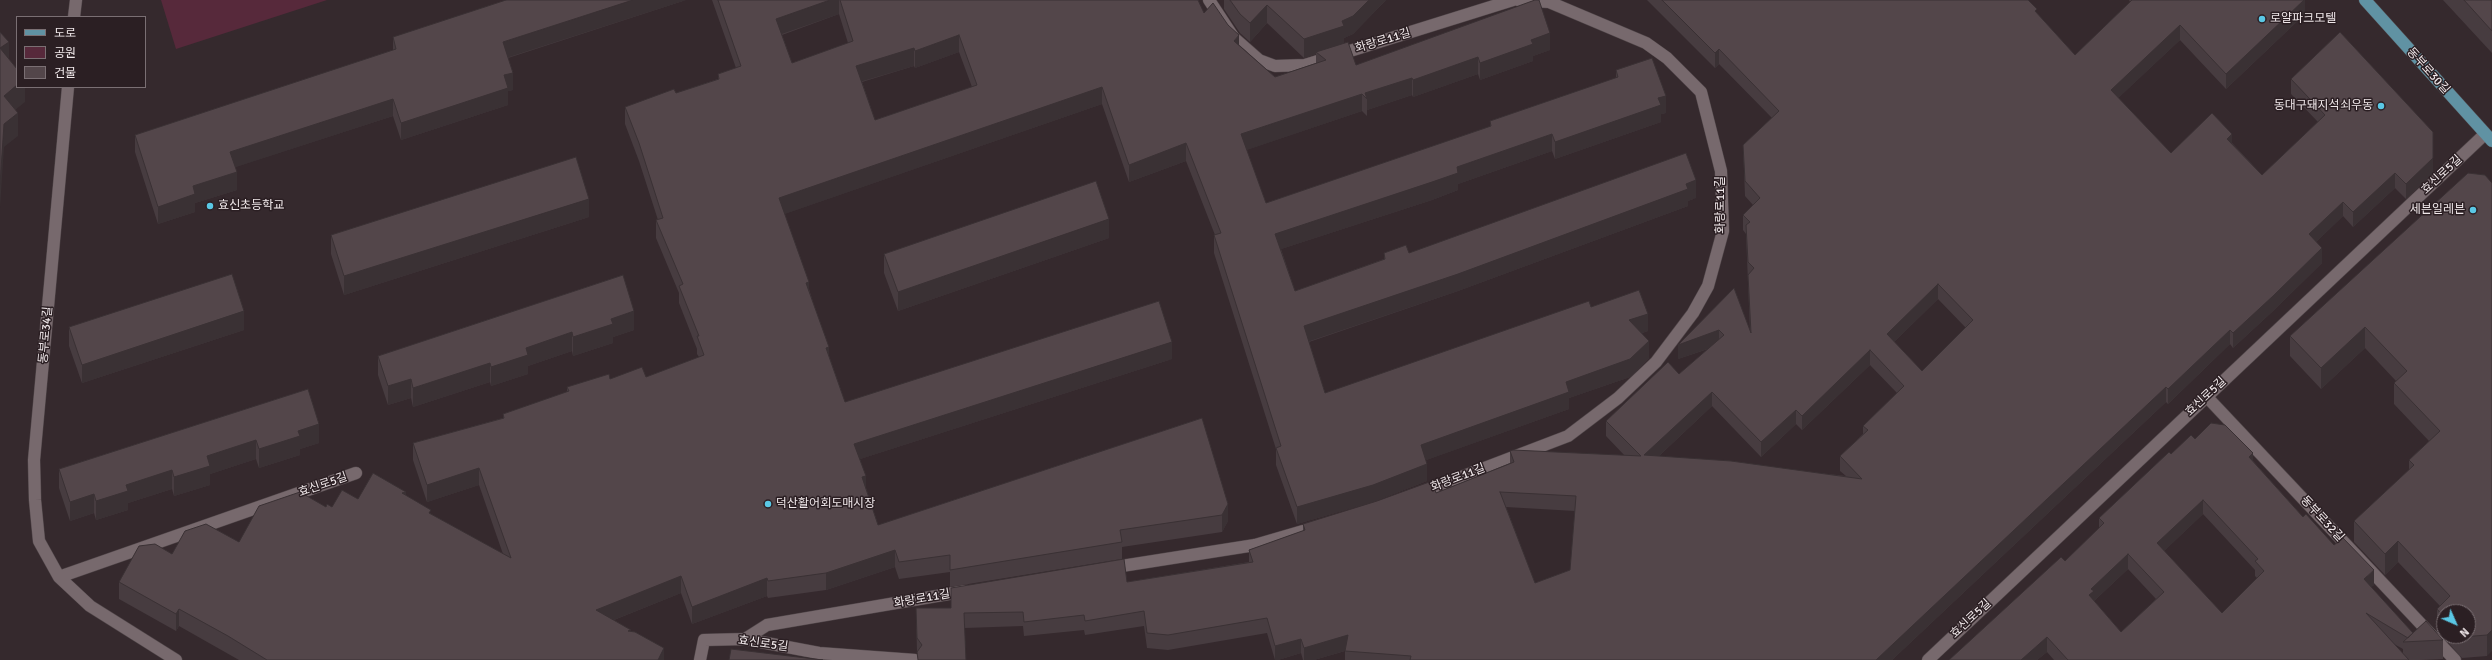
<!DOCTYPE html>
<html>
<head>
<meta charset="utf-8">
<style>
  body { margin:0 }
  #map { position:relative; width:2492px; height:660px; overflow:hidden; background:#35292d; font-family:Signika,"Noto Sans KR",sans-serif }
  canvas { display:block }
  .legend { position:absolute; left:16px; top:16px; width:130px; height:72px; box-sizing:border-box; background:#2b1f23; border:1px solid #7a6f73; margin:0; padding:5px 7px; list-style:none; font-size:12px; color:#f0e8ea }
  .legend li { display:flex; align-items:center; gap:8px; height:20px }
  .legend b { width:20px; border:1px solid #7a6f73 }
  .north { position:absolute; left:2436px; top:604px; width:40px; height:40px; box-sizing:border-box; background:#2b1f23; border:1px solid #7a6f73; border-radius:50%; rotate:135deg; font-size:11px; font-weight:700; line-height:16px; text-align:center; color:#f0e8ea }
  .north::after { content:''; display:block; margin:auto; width:14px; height:18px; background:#5ac8e5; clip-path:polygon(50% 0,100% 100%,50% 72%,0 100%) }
</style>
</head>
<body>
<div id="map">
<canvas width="2492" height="660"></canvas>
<ul class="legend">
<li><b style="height:5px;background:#6092a3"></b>도로</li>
<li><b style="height:11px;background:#57293b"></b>공원</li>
<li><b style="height:11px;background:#53464a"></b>건물</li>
</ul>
<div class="north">N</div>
</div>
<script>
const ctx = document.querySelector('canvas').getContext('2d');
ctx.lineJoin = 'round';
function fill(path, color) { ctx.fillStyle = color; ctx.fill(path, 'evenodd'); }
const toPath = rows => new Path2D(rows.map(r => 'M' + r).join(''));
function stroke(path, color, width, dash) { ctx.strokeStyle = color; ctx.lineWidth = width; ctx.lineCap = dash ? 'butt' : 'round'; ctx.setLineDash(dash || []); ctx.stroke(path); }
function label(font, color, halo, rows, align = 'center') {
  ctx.font = font + ' Signika,"Noto Sans KR",sans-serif'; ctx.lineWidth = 3; ctx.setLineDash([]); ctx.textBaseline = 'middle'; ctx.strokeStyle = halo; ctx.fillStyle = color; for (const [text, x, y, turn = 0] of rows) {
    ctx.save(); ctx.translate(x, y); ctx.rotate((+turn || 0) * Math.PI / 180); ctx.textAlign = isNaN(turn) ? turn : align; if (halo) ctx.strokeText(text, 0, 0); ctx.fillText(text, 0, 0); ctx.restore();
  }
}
fill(toPath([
  [161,0,327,0,176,49]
]), '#57293b');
const minor = toPath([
  [1209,0,1234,38,1259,60,1275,66,1305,65,1513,0],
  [74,17,76,0],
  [68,87,34,460,35,500,39,541,59,577,90,606,176,660],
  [2206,396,2455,660],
  [1419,493,1568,436,1618,398,1656,362,1693,313,1708,286,1723,231,1721,171,1701,92,1667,58,1646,43,1549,2,1518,0],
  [1109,568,1255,545,1303,531],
  [59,577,356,473],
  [745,639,767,625,966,591],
  [700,660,704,640,745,639,819,653,915,660],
  [1928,660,2485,134]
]);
const major = toPath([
  [2365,0,2492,141]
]);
stroke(minor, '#4f4548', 13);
stroke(major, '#4f4548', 13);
stroke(minor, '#77696d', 12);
stroke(major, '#6092a3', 12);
fill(toPath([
  [686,0,508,58,513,90,508,91,508,105,401,140,393,116,235,167,237,190,195,203,195,212,158,224,135,152,135,135,393,51,393,37],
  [712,0,1198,0,1204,13,1275,77,1316,63,1316,54,1304,58,1267,23,1250,42,1240,33,1224,9,1224,0,1386,0,1353,34,1344,38,1344,44,1356,65,1550,50,1533,56,1533,61,1480,80,1478,74,1413,97,1412,95,1367,110,1367,116,1362,111,1246,150,1266,203,1490,127,1490,121,1616,78,1616,70,1666,113,1661,114,1661,122,1555,159,1552,151,1458,184,1458,190,1432,200,1281,249,1295,291,1384,259,1384,253,1409,253,1696,198,1688,201,1688,206,1458,291,1309,342,1325,393,1591,307,1648,331,1642,333,1649,358,1630,377,1569,398,1569,409,1426,460,1427,481,1373,502,1297,524,1276,465,1276,449,1214,253,1214,235,1215,235,1186,161,1129,182,1102,104,784,214,809,289,829,356,845,402,1172,359,860,459,866,488,878,525,1202,418,1228,521,1222,532,1122,547,1122,559,950,587,950,572,899,579,895,567,826,590,768,598,767,596,692,624,681,593,614,620,631,631,664,660,239,660,179,626,176,631,119,599,119,582,172,554,239,542,326,507,332,507,358,499,406,496,431,514,503,554,479,485,427,502,413,460,413,443,503,418,503,414,567,392,567,387,610,379,646,377,699,357,697,354,697,349,679,303,679,293,656,238,656,220,658,220,639,161,625,124,625,107,676,93,718,79,718,74,736,68],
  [839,14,848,43,792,63,782,35],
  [959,52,972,87,875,120,862,82,914,66,915,68],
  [1647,0,2028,0,2037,14,2075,55,2130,2,2129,0,2305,0,2305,14,2226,89,2180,40,2118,98,2171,153,2232,143,2262,175,2318,122,2291,94,2291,79,2433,146,2433,173,2406,199,2395,188,2353,227,2343,216,2316,242,2322,263,2273,311,2233,348,2230,344,2168,404,2166,402,1892,660,1345,660,1345,651,1314,660,1303,660,1301,653,1278,660,1275,660,1267,633,1168,650,1147,648,1144,626,1085,635,1084,630,1024,636,1023,626,965,628,917,653,916,608,951,608,951,588,1127,582,1249,562,1249,550,1303,531,1303,524,1436,493,1510,463,1510,451,1625,456,1606,436,1606,421,1679,374,1708,349,1678,359,1734,288,1750,331,1746,234,1743,230,1743,215,1753,205,1745,196,1743,145,1772,118,1719,64,1715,68],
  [1938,299,1966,328,1922,371,1894,342],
  [1870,365,1897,393,1863,426,1863,434,1840,456,1840,471,1846,476,1659,456,1712,406,1761,457,1796,424,1802,430],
  [1506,507,1575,511,1570,570,1535,583],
  [2443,0,2492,0,2492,53],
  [2492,183,2487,656,2462,658,2437,630,2437,609,2440,606,2398,562,2385,575,2354,542,2354,521,2409,470,2409,460,2429,441,2394,404,2394,383,2396,381,2365,348,2321,389,2290,356,2290,336],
  [2444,612,2468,636,2444,636],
  [589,217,344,295,331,254,331,235],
  [1109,238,898,311,884,273,884,254],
  [623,275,634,330,613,337,613,343,573,356,572,351,528,366,528,374,491,386,490,382,413,407,411,398,388,405,378,375,378,356],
  [69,327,244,330,82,383,69,346],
  [308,389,319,443,300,449,300,455,259,468,256,459,210,474,210,485,174,496,172,489,128,503,128,510,96,520,94,513,70,521,59,488,59,469],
  [2171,454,2253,461,2303,517,2334,545,2374,585,2371,587,2413,633,2443,640,2443,659,2420,660,2054,660,2047,652,2037,660,1949,660,2065,561,2099,529,2099,518],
  [2203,514,2255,570,2255,576,2257,578,2222,613,2164,551],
  [2128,569,2156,599,2121,632,2094,601],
  [2394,644,2403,649,2403,654]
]), '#473c40');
fill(toPath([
  [633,0,686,0,503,59,503,42],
  [830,0,839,0,839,14,776,36,776,19],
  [1369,0,1386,0,1353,34,1344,38,1344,45,1316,52,1316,54,1304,58,1304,39,1342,21],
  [2304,0,2305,0,2305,14,2226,89,2226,74],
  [1267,5,1267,23,1250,42,1250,23],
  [2180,25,2180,40,2111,105,2111,90],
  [1550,33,1550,50,1533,56,1533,61,1480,80,1480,63,1531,40],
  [959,35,959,52,915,68,915,51],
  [1239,35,1239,53,1234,41],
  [9,42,9,65,0,48],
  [914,48,914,66,856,83,856,66],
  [1719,49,1719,64,1715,68,1715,53],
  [1478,57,1478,74,1413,97,1413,80],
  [513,73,513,90,508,91,508,105,401,140,401,123,504,75],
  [1412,78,1412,95,1367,110,1367,99,1365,93],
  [17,85,17,87,25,87,25,102,4,119,4,96],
  [1102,87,1102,104,779,216,779,198],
  [1362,94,1362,111,1241,152,1241,134],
  [1666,96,1666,113,1661,114,1661,122,1555,159,1555,142,1658,98],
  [393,99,393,116,230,169,230,152],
  [18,113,18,136,4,147,0,208,0,185,4,124],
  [2433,132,2433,173,2406,199,2406,184],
  [1552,134,1552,151,1458,184,1458,190,1432,200,1275,251,1275,234,1457,167],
  [2232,134,2232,149,2227,139],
  [1186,143,1186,161,1129,182,1129,165],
  [237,172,237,190,195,203,195,212,158,224,158,207,193,186],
  [2395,173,2395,188,2353,227,2353,212],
  [1696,180,1696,198,1688,201,1688,206,1458,291,1304,343,1304,326],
  [589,199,589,217,344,295,344,276],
  [2343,202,2343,216,2309,249,2309,234],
  [1109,219,1109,238,898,311,898,292],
  [2322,248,2322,263,2273,311,2233,348,2233,333],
  [809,282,809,299,806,283],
  [1938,284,1938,299,1887,349,1887,334],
  [244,311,244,330,82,383,82,365],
  [634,311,634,330,613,337,613,343,573,356,573,337,611,319],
  [1648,314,1648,331,1629,337,1629,320],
  [2365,327,2365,348,2321,389,2321,368],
  [1719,330,1719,345,1678,359,1678,345],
  [2230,330,2230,344,2168,404,2168,389],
  [572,332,572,351,528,366,528,374,491,386,491,367,526,348],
  [1649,341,1649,358,1630,377,1569,398,1569,409,1421,462,1421,445,1566,382],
  [1172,342,1172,359,854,461,854,444],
  [829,347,829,364,826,348],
  [1870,350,1870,365,1802,430,1802,416],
  [490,363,490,382,413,407,413,388],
  [411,379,411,398,388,405,388,386],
  [2166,387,2166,402,1892,660,1876,660],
  [1712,392,1712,406,1644,470,1644,455],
  [1796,410,1796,424,1761,457,1761,442],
  [319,424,319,443,300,449,300,455,259,468,259,449,298,431],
  [256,440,256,459,210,474,210,485,174,496,174,477,207,456],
  [2253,453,2253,468,2249,457],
  [1427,464,1427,481,1373,502,1297,524,1297,507],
  [479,468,479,485,427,502,427,485],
  [172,470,172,489,128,503,128,510,96,520,96,501,126,485],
  [866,476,866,493,862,477],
  [406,492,406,509,402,493],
  [94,494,94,513,70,521,70,502],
  [2203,500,2203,514,2157,558,2157,543],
  [1228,504,1228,521,1222,532,1222,515],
  [2398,541,2398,562,2385,575,2385,554],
  [895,550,895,567,826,590,826,573],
  [2128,554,2128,569,2094,601,2089,595,2091,589],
  [2374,570,2374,585,2364,594,2364,579],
  [681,576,681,593,596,627,596,610],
  [767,578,767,596,692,624,692,607],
  [179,609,179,626,176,631,176,614],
  [2492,630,2492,651,2487,656,2487,635],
  [1348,635,1348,650,1314,660,1304,660,1304,648],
  [2047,637,2047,652,2037,660,2021,660],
  [1301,639,1301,653,1278,660,1275,660,1275,646],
  [664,648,664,660,658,660]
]), '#3a3134');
const building = toPath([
  [506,0,633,0,503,42,513,73,504,75,508,88,401,123,393,99,230,152,237,172,193,186,195,194,158,207,135,135,396,49,393,37,506,0],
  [718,0,830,0,776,19,792,63,853,41,840,0,1198,0,1204,13,1213,3,1228,25,1239,35,1234,41,1275,77,1326,60,1316,52,1348,42,1356,65,1535,0,1539,0,1550,33,1531,40,1533,44,1480,63,1478,57,1413,80,1412,78,1365,93,1367,99,1362,94,1241,134,1266,203,1491,126,1490,121,1618,77,1616,70,1652,58,1666,96,1658,98,1661,105,1555,142,1552,134,1457,167,1458,173,1432,182,1275,234,1295,291,1385,259,1384,253,1406,245,1409,253,1686,153,1696,180,1686,184,1688,189,1458,274,1304,326,1325,393,1589,301,1591,307,1639,290,1648,314,1629,320,1649,341,1630,359,1566,382,1569,392,1421,445,1427,464,1373,485,1297,507,1276,448,1281,446,1214,235,1221,233,1186,143,1129,165,1102,87,779,198,809,282,806,283,829,347,826,348,845,402,1159,301,1172,342,854,444,866,476,862,477,878,525,1202,418,1228,504,1222,515,1120,530,1122,542,950,570,950,555,899,562,895,550,826,573,768,581,767,578,692,607,681,576,596,610,631,630,628,631,635,632,664,648,658,660,267,660,228,636,179,609,176,614,119,582,139,546,155,544,172,554,185,531,206,524,239,542,259,506,300,492,326,507,327,504,332,507,342,490,358,499,373,473,406,492,402,493,431,510,429,513,511,558,479,468,427,485,413,443,504,418,503,414,569,391,567,387,609,374,610,379,642,367,646,377,704,355,697,336,699,336,679,286,683,284,656,220,663,218,639,143,625,107,674,89,676,93,719,79,718,74,741,66,718,0],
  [959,35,977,85,875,120,856,66,914,48,915,51,959,35],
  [1230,0,1369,0,1353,16,1342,21,1344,26,1304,39,1267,5,1250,23,1240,14,1230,0],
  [1662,0,2028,0,2037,9,2035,11,2075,55,2132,0,2304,0,2226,74,2180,25,2111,90,2171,153,2212,113,2232,134,2227,139,2262,175,2325,115,2291,79,2340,32,2433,132,2433,158,2406,184,2395,173,2353,212,2343,202,2309,234,2322,248,2273,296,2233,333,2230,330,2168,389,2166,387,1876,660,1410,660,1411,656,1345,651,1348,635,1304,648,1301,639,1275,646,1267,618,1168,635,1147,633,1144,611,1085,621,1084,615,1024,622,1023,612,964,613,966,660,918,660,917,652,922,645,917,638,916,608,951,608,951,588,1124,559,1127,582,1253,562,1249,550,1305,530,1303,524,1377,501,1432,481,1436,493,1514,462,1510,451,1513,450,1641,456,1606,421,1668,362,1679,374,1724,335,1719,330,1678,345,1734,288,1751,333,1748,275,1754,268,1748,262,1746,225,1750,222,1743,215,1760,198,1745,181,1743,145,1779,111,1719,49,1715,53,1662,0],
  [1938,284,1973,320,1922,371,1887,334,1938,284],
  [1870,350,1904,386,1863,426,1868,430,1840,456,1862,479,1731,461,1644,455,1712,392,1761,442,1796,410,1802,416,1870,350],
  [1500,492,1576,496,1570,570,1535,583,1500,492],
  [2464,0,2492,0,2492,31,2464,0],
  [0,32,9,42,0,48,17,69,17,85,4,96,18,113,4,124,0,185,0,32],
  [576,157,589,199,344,276,331,235,576,157],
  [2468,173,2485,175,2492,183,2492,630,2487,635,2462,637,2461,636,2468,636,2468,612,2444,612,2444,617,2437,609,2450,596,2398,541,2385,554,2354,521,2414,465,2409,460,2440,431,2394,383,2407,371,2365,327,2321,368,2290,336,2468,173],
  [1096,181,1109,219,898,292,884,254,1096,181],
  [232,274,244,311,82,365,69,327,232,274],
  [623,275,634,311,611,319,613,324,573,337,572,332,526,348,528,355,491,367,490,363,413,388,411,379,388,386,378,356,623,275],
  [308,389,319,424,298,431,300,436,259,449,256,440,207,456,210,466,174,477,172,470,126,485,128,491,96,501,94,494,70,502,59,469,308,389],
  [2211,423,2225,425,2253,453,2249,457,2303,517,2306,514,2334,545,2343,538,2374,570,2364,579,2413,633,2408,638,2366,613,2409,660,2068,660,2047,637,2021,660,1949,660,2061,557,2065,561,2104,523,2099,518,2169,452,2171,454,2191,435,2195,439,2211,423],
  [2203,500,2258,559,2255,561,2264,571,2222,613,2157,543,2203,500],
  [2128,554,2164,592,2121,632,2089,595,2094,591,2091,589,2128,554],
  [2426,621,2443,640,2403,642,2426,621],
  [731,649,823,660,729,660,731,649]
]);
fill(building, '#53464a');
stroke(building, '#3a3134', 1);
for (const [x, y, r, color] of [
  [2262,19,4,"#5ac8e5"],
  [2381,106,4,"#5ac8e5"],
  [210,206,4,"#5ac8e5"],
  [2473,210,4,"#5ac8e5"],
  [768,504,4,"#5ac8e5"]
]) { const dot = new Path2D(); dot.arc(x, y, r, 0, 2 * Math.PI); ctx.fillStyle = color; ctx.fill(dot); stroke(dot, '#2b1f23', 1.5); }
label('12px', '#f0e8ea', '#2b1f23', [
  ["로얄파크모텔",2270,19],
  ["동대구돼지석쇠우동",2373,106,"right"],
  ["효신초등학교",218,206],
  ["세븐일레븐",2465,210,"right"],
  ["덕산활어회도매시장",776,504]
], 'left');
label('12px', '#f0e8ea', '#2b1f23', [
  ["화랑로11길",1383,41,-17],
  ["동부로30길",2428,71,48],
  ["효신로5길",2442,175,-43],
  ["화랑로11길",1721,205,-90],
  ["동부로34길",46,335,-85],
  ["효신로5길",2206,397,-43],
  ["화랑로11길",1458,478,-21],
  ["효신로5길",323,485,-19],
  ["동부로32길",2322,519,47],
  ["화랑로11길",922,599,-10],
  ["효신로5길",1971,619,-43],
  ["효신로5길",763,644,8]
]);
</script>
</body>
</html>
